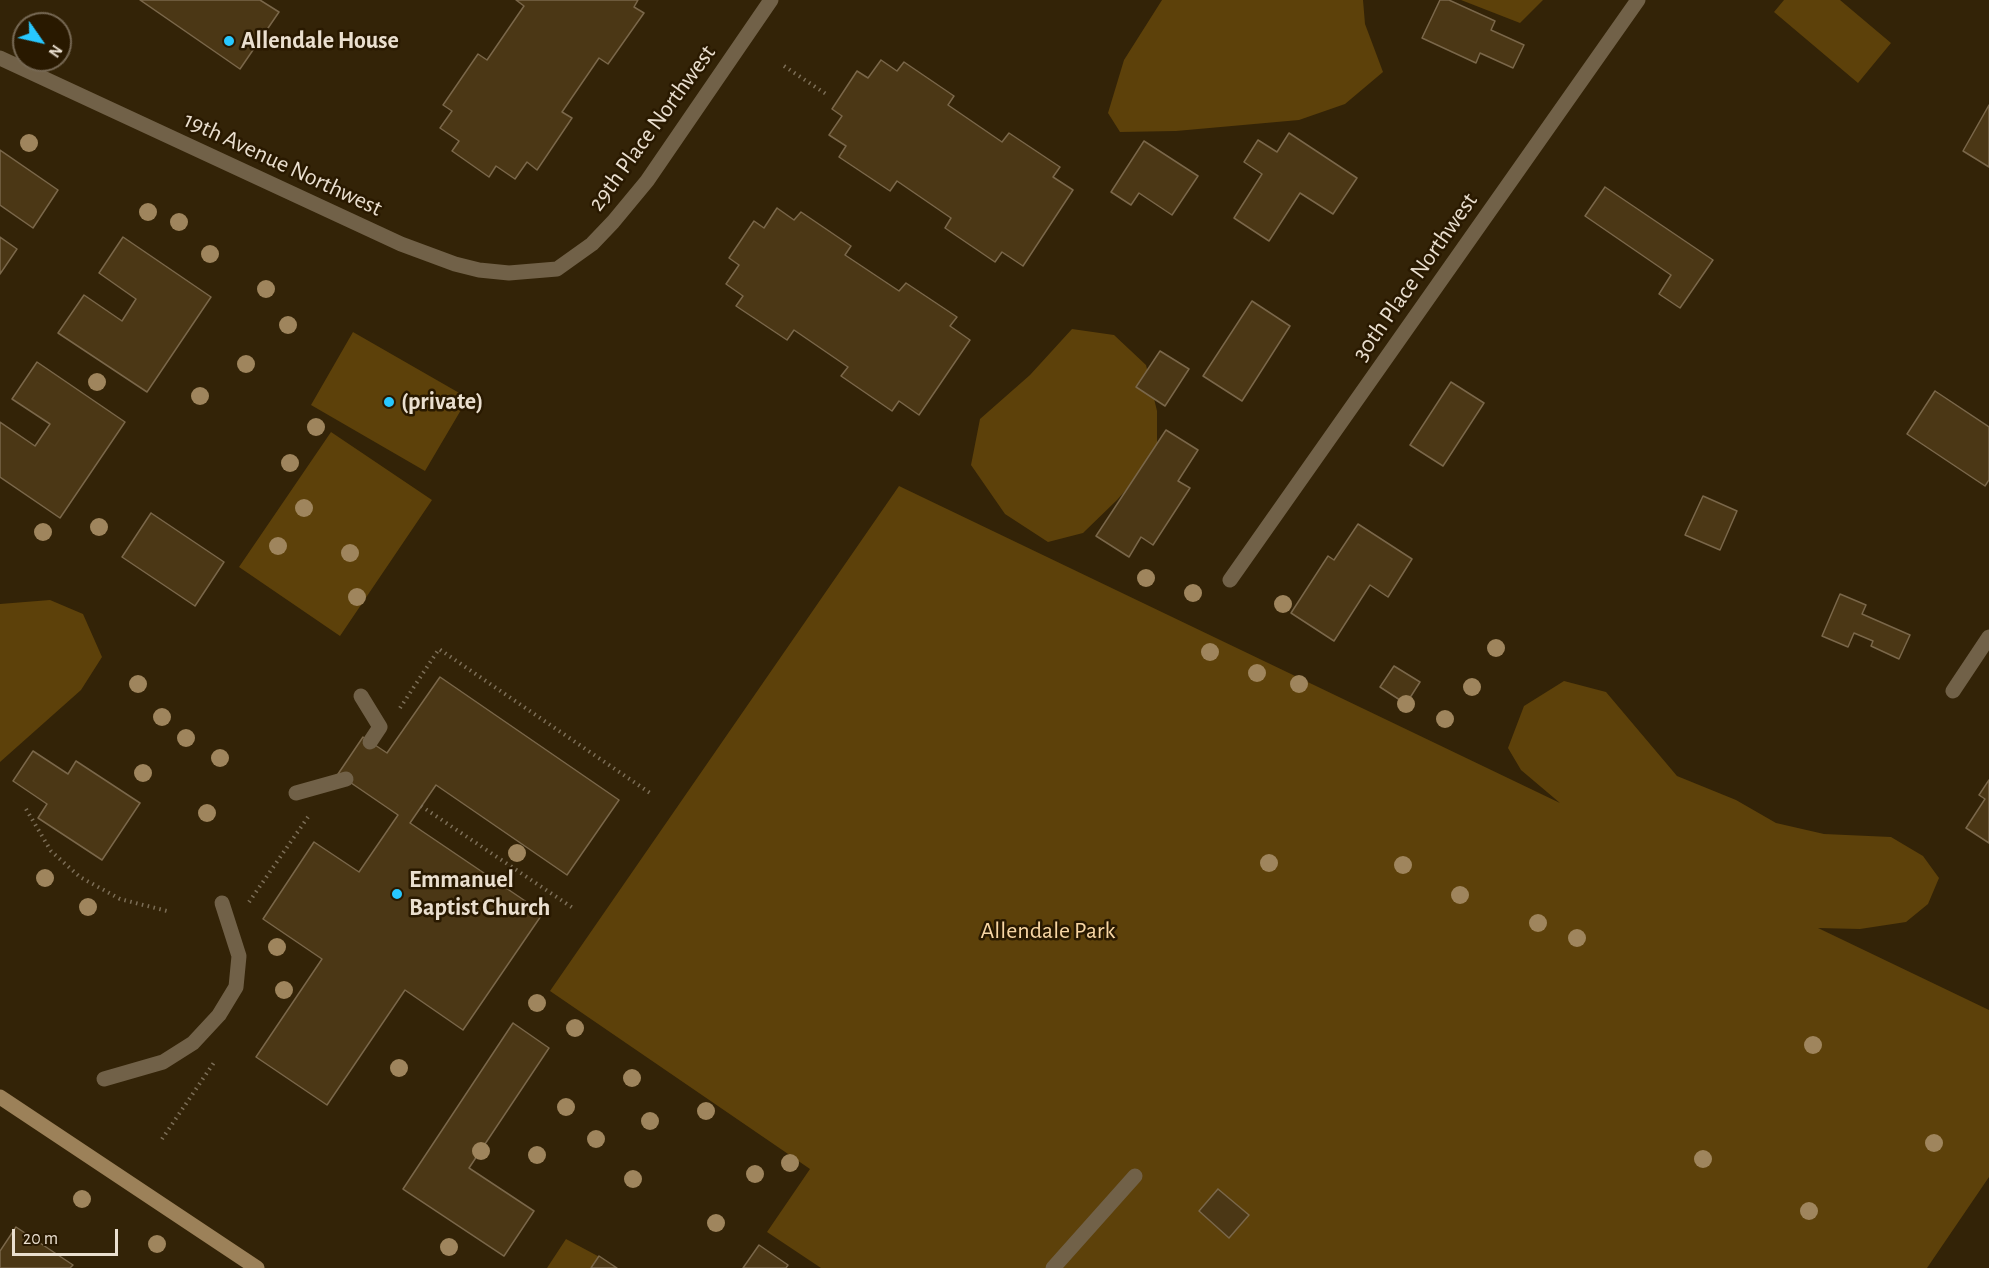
<!DOCTYPE html>
<html>
<head>
<meta charset="utf-8">
<style>
  body { margin:0 }
  #map { position:relative; width:1989px; height:1268px; overflow:hidden; background:#332307; font-family:"Alegreya Sans",sans-serif }
  canvas { display:block }
  .north { position:absolute; left:12px; top:12px; width:60px; height:60px; box-sizing:border-box; background:#291900; border:2px solid #766853; border-radius:50%; rotate:124deg; font-size:16px; font-weight:700; line-height:24px; text-align:center; color:#eadfcf }
  .north::after { content:''; display:block; margin:auto; width:21px; height:27px; background:#28c8ff; clip-path:polygon(50% 0,100% 100%,50% 72%,0 100%) }
  .scale { position:absolute; left:12px; top:1229px; width:106px; height:27px; box-sizing:border-box; border:3px solid #eadfcf; border-top:0; padding-left:8px; font-size:18px; line-height:21px; white-space:nowrap; color:#eadfcf; -webkit-text-stroke:4px #291900; paint-order:stroke }
</style>
</head>
<body>
<div id="map">
<canvas width="1989" height="1268"></canvas>
<div class="north">N</div>
<div class="scale">20 m</div>
</div>
<script>
const ctx = document.querySelector('canvas').getContext('2d');
ctx.lineJoin = 'round';
function fill(path, color) { ctx.fillStyle = color; ctx.fill(path, 'evenodd'); }
const toPath = rows => new Path2D(rows.map(r => 'M' + r).join(''));
function stroke(path, color, width, dash) { ctx.strokeStyle = color; ctx.lineWidth = width; ctx.lineCap = dash ? 'butt' : 'round'; ctx.setLineDash(dash || []); ctx.stroke(path); }
function label(font, color, halo, rows, align = 'center') {
  ctx.font = font + ' "Alegreya Sans",sans-serif'; ctx.lineWidth = 5; ctx.setLineDash([]); ctx.textBaseline = 'middle'; ctx.strokeStyle = halo; ctx.fillStyle = color; for (const [text, x, y, turn = 0] of rows) {
    ctx.save(); ctx.translate(x, y); ctx.rotate((+turn || 0) * Math.PI / 180); ctx.textAlign = isNaN(turn) ? turn : align; if (halo) ctx.strokeText(text, 0, 0); ctx.fillText(text, 0, 0); ctx.restore();
  }
}
fill(toPath([
  [1162,0,1363,0,1365,24,1383,72,1345,104,1299,120,1176,131,1120,132,1108,113,1124,60],
  [1461,0,1543,0,1520,23],
  [1784,0,1840,0,1891,43,1858,83,1774,12],
  [1072,329,1114,335,1146,365,1157,411,1157,455,1117,500,1083,533,1048,542,1005,514,971,465,980,419,1030,375],
  [353,332,468,398,425,471,311,405],
  [331,432,432,500,340,636,239,567],
  [899,486,1560,803,1521,770,1508,748,1524,706,1564,681,1606,692,1677,776,1736,800,1776,823,1824,834,1891,837,1923,856,1939,878,1928,904,1906,922,1860,929,1818,928,1989,1010,1989,1177,1927,1268,821,1268,767,1232,810,1169,550,991],
  [50,600,83,614,102,657,81,690,0,762,0,604],
  [566,1239,607,1261,609,1268,547,1268]
]), '#5d410a');
const building = toPath([
  [140,0,260,0,279,12,240,69,140,0],
  [516,0,638,0,634,7,644,13,608,64,599,58,562,112,572,118,537,170,527,162,515,179,496,166,489,177,452,151,459,141,440,128,452,111,443,105,478,54,487,60,524,6,516,0],
  [1440,0,1449,0,1495,21,1491,30,1524,45,1513,68,1480,53,1476,63,1422,38,1440,0],
  [881,60,897,71,904,62,954,96,948,105,1002,142,1009,133,1060,167,1053,177,1073,190,1023,266,1002,252,995,262,945,228,951,218,897,181,890,191,839,157,846,146,829,135,842,116,832,109,857,71,868,78,881,60],
  [1989,105,1989,167,1963,151,1989,105],
  [1289,133,1357,178,1333,214,1300,193,1269,241,1234,218,1262,174,1244,162,1258,140,1277,152,1289,133],
  [1144,141,1198,176,1172,215,1139,193,1131,205,1111,192,1144,141],
  [0,150,58,190,33,228,0,205,0,150],
  [1605,187,1713,260,1680,308,1659,294,1671,275,1585,216,1605,187],
  [777,208,794,220,801,212,851,246,845,255,899,291,906,283,957,317,950,326,970,340,919,415,899,401,892,411,841,376,848,367,794,330,787,340,736,306,743,296,726,284,739,265,729,258,754,221,764,228,777,208],
  [0,237,17,249,0,274,0,237],
  [123,237,211,297,147,392,58,333,84,295,122,321,136,299,99,273,123,237],
  [1252,301,1290,326,1242,401,1203,376,1252,301],
  [1160,351,1189,369,1165,406,1136,387,1160,351],
  [37,362,125,422,60,518,0,477,0,422,35,446,50,424,12,399,37,362],
  [1451,382,1484,403,1443,466,1410,445,1451,382],
  [1935,391,1989,427,1989,480,1985,486,1907,434,1935,391],
  [1166,430,1198,450,1178,481,1190,488,1153,545,1141,537,1129,557,1096,536,1166,430],
  [1703,496,1737,511,1720,550,1685,535,1703,496],
  [151,513,224,562,195,606,122,557,151,513],
  [1358,524,1412,559,1388,597,1370,585,1334,641,1291,613,1328,556,1334,560,1358,524],
  [1840,594,1866,605,1862,614,1910,635,1899,659,1871,646,1873,641,1854,633,1848,647,1822,636,1840,594],
  [1394,666,1420,682,1406,704,1380,687,1394,666],
  [440,677,619,800,567,875,436,785,410,823,543,913,463,1030,405,990,327,1105,256,1057,322,959,263,919,314,842,359,872,398,815,338,774,363,737,387,753,440,677],
  [33,751,68,774,76,761,140,803,102,860,38,818,47,804,13,781,33,751],
  [1989,780,1989,843,1966,828,1985,799,1979,795,1989,780],
  [513,1023,549,1048,469,1168,534,1211,504,1256,403,1189,513,1023],
  [1218,1189,1249,1215,1229,1238,1199,1211,1218,1189],
  [16,1227,73,1265,70,1268,0,1268,0,1251,16,1227],
  [759,1245,788,1265,786,1268,743,1268,759,1245],
  [599,1256,617,1268,591,1268,599,1256]
]);
fill(building, '#4b3715');
stroke(building, '#7a674a', 1.5);
stroke(toPath([
  [784,66,826,94],
  [400,708,439,649,650,793],
  [421,806,573,908],
  [26,809,51,851,80,877,120,899,167,911],
  [249,902,308,817],
  [162,1139,215,1061]
]), '#7c6e57', 4, [1.5, 4.5]);
stroke(toPath([
  [361,696,380,727,370,742],
  [296,793,346,779],
  [104,1079,163,1062,193,1043,219,1015,236,987,239,956,222,903]
]), '#716148', 15);
stroke(toPath([
  [0,58,401,244,455,264,479,270,509,273,557,269,592,244,613,222,647,181,771,0],
  [1230,580,1638,0],
  [1953,691,1989,637],
  [1053,1268,1135,1176]
]), '#716148', 15);
stroke(toPath([
  [0,1097,257,1268]
]), '#9c8159', 15);
ctx.fillStyle = '#9f855d';
for (const [x, y] of [
  [29,143],
  [148,212],
  [179,222],
  [210,254],
  [266,289],
  [288,325],
  [246,364],
  [97,382],
  [200,396],
  [316,427],
  [290,463],
  [304,508],
  [99,527],
  [43,532],
  [278,546],
  [350,553],
  [1146,578],
  [1193,593],
  [357,597],
  [1283,604],
  [1496,648],
  [1210,652],
  [1257,673],
  [138,684],
  [1299,684],
  [1472,687],
  [1406,704],
  [162,717],
  [1445,719],
  [186,738],
  [220,758],
  [143,773],
  [207,813],
  [517,853],
  [1269,863],
  [1403,865],
  [45,878],
  [1460,895],
  [88,907],
  [1538,923],
  [1577,938],
  [277,947],
  [284,990],
  [537,1003],
  [575,1028],
  [1813,1045],
  [399,1068],
  [632,1078],
  [566,1107],
  [706,1111],
  [650,1121],
  [596,1139],
  [1934,1143],
  [481,1151],
  [537,1155],
  [1703,1159],
  [790,1163],
  [755,1174],
  [633,1179],
  [82,1199],
  [1809,1211],
  [716,1223],
  [157,1244],
  [449,1247]
]) { ctx.beginPath(); ctx.arc(x, y, 9, 0, 2 * Math.PI); ctx.fill(); }
for (const [x, y, r, color] of [
  [229,41,6,"#28c8ff"],
  [389,402,6,"#28c8ff"],
  [397,894,6,"#28c8ff"]
]) { const dot = new Path2D(); dot.arc(x, y, r, 0, 2 * Math.PI); ctx.fillStyle = color; ctx.fill(dot); stroke(dot, '#291900', 2); }
label('bold 24px', '#eadfcf', '#291900', [
  ["Allendale House",241,41],
  ["(private)",401,402],
  ["Emmanuel",409,880],
  ["Baptist Church",409,908]
], 'left');
label('24px', '#eadfcf', '#291900', [
  ["29th Place Northwest",652,128,-54],
  ["19th Avenue Northwest",283,164,25],
  ["30th Place Northwest",1415,277,-55]
]);
label('24px', '#f8d6a4', '#291900', [
  ["Allendale Park",1048,931]
]);
</script>
</body>
</html>
